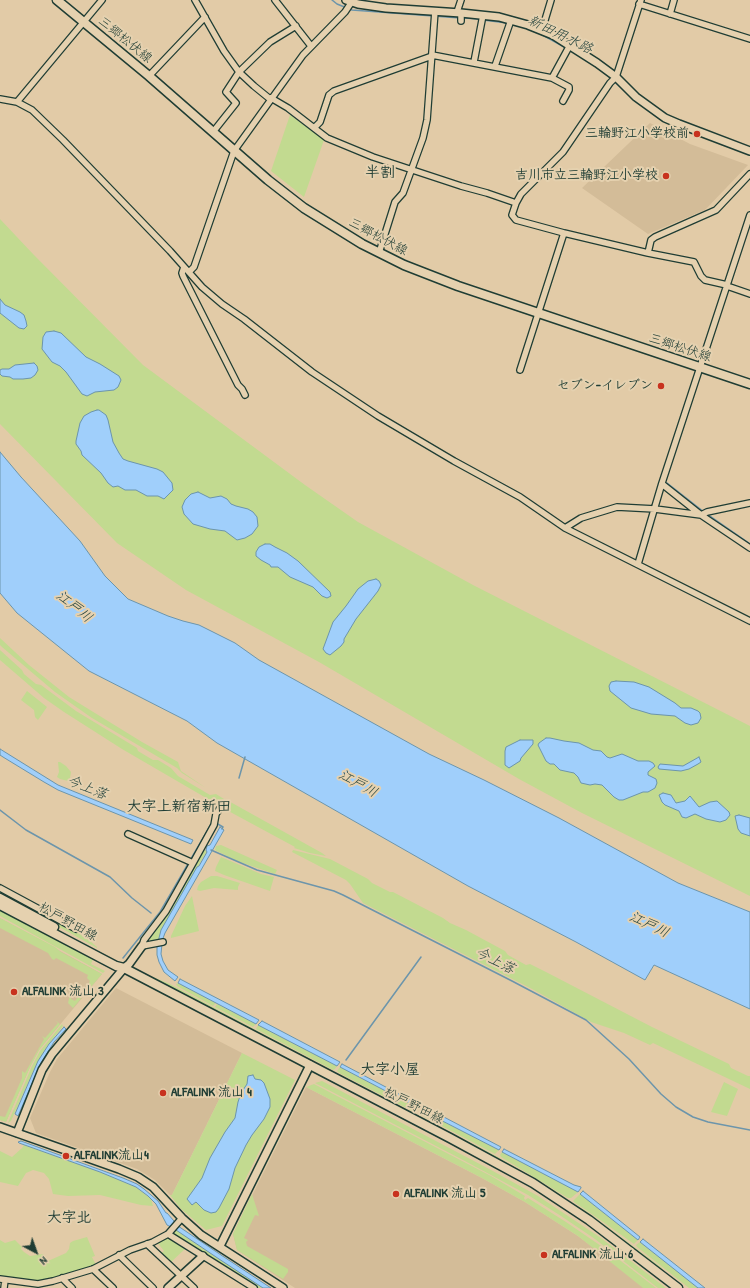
<!DOCTYPE html>
<html>
<head>
<meta charset="utf-8">
<style>
  body { margin:0 }
  #map { position:relative; width:750px; height:1288px; overflow:hidden; background:#e2cba7; font-family:"Patrick Hand",sans-serif }
  canvas { display:block }
  .north { position:absolute; left:16px; top:1232px; width:40px; height:40px; -webkit-text-stroke:3px #e5d1af; paint-order:stroke; rotate:139deg; font-size:11px; font-weight:700; line-height:16px; text-align:center; color:#1f3d34 }
  .north::after { content:''; display:block; margin:auto; width:14px; height:18px; background:#1f3d34; clip-path:polygon(50% 0,100% 100%,50% 72%,0 100%) }
</style>
</head>
<body>
<div id="map">
<canvas width="750" height="1288"></canvas>
<div class="north">N</div>
</div>
<script>
const ctx = document.querySelector('canvas').getContext('2d');
ctx.lineJoin = 'round';
function fill(path, color) { ctx.fillStyle = color; ctx.fill(path, 'evenodd'); }
const toPath = rows => new Path2D(rows.map(r => 'M' + r).join(''));
function stroke(path, color, width, dash) { ctx.strokeStyle = color; ctx.lineWidth = width; ctx.lineCap = dash ? 'butt' : 'round'; ctx.setLineDash(dash || []); ctx.stroke(path); }
function label(font, color, halo, rows, align = 'center') {
  ctx.font = font + ' "Patrick Hand","Klee One",sans-serif'; ctx.lineWidth = 4; ctx.setLineDash([]); ctx.textBaseline = 'middle'; ctx.strokeStyle = halo; ctx.fillStyle = color; for (const [text, x, y, turn = 0] of rows) {
    ctx.save(); ctx.translate(x, y); ctx.rotate((+turn || 0) * Math.PI / 180); ctx.textAlign = isNaN(turn) ? turn : align; if (halo) ctx.strokeText(text, 0, 0); ctx.fillText(text, 0, 0); ctx.restore();
  }
}
fill(toPath([
  [650,123,690,144,748,165,705,210,648,234,582,188],
  [0,918,102,974,39,1050,30,1067,6,1122,0,1120],
  [116,988,242,1053,172,1195,170,1195,155,1180,137,1169,36,1133,30,1118,50,1072,57,1059],
  [306,1087,482,1178,525,1202,578,1236,647,1288,295,1288,237,1250,233,1234]
]), '#d3bc98');
fill(toPath([
  [290,115,324,140,304,197,271,171],
  [0,219,33,254,143,365,305,485,358,522,473,585,750,726,750,896,582,813,519,779,319,662,186,590,117,543,0,424],
  [0,638,29,665,69,697,142,742,178,762,181,771,206,788,182,773,177,768,92,718,55,692,2,647,0,645],
  [0,650,22,670,24,674,36,684,41,685,76,711,137,748,138,751,153,760,158,760,171,768,178,776,210,795,216,794,224,799,220,806,122,749,64,712,44,698,0,660],
  [27,691,47,707,38,720,35,717,34,710,21,700],
  [58,762,60,762,66,766,71,772,70,778,68,781,60,779,57,777,59,772],
  [225,799,322,853,326,856,310,853,294,848,295,847,221,807],
  [221,845,277,870,275,874,237,861,215,850,216,846],
  [203,847,204,848,204,850,207,851,161,930,158,942,151,943,149,936],
  [293,850,330,859,368,879,372,883,390,892,393,892,443,918,450,923,466,930,505,951,508,955,526,965,530,964,546,972,652,1027,729,1064,731,1068,748,1076,750,1076,750,1089,653,1043,650,1045,624,1033,591,1022,534,990,363,903,350,884,346,880,292,852],
  [221,857,261,874,274,877,270,891,224,875,215,871,216,867],
  [211,876,217,876,240,883,238,887,238,890,214,888,200,891,197,890,198,886,201,882],
  [0,890,77,932,90,941,97,947,97,948,0,894],
  [192,896,199,931,171,938,171,936,185,906],
  [0,910,93,959,91,964,105,971,103,973,0,916],
  [0,918,55,947,61,952,102,974,73,1008,68,1003,70,995,72,996,71,999,75,1001,78,997,81,998,90,981,87,978,88,975,56,958,54,960,52,959,48,953,0,928],
  [138,971,170,984,323,1066,331,1072],
  [178,983,216,1003,213,1006,177,986,176,984],
  [217,1004,256,1024,253,1027,215,1007],
  [55,1020,60,1024,39,1050,30,1067,6,1122,0,1120,0,1116,5,1117,9,1108,22,1078,22,1071,25,1073,44,1039,42,1036,45,1038,58,1023],
  [62,1024,63,1026,47,1046,36,1065,11,1121,8,1123,32,1066,40,1051],
  [258,1025,337,1066,335,1069,333,1070,256,1029],
  [242,1053,295,1080,222,1226,206,1230,181,1209,170,1195,172,1195],
  [340,1067,419,1109,416,1112,414,1112,339,1073,337,1071],
  [338,1074,496,1156,557,1192,566,1200,534,1180,337,1075],
  [322,1081,491,1170,538,1196,601,1238,666,1288,658,1288,595,1239,561,1216,528,1195,463,1160,315,1083],
  [724,1082,738,1089,727,1116,711,1112],
  [314,1084,491,1176,525,1196,524,1198,525,1200,528,1198,566,1222,604,1248,656,1288,643,1288,578,1236,525,1202,482,1178,306,1087],
  [421,1110,499,1150,495,1154,421,1115,419,1112],
  [24,1145,100,1172,136,1187,151,1199,153,1206,141,1205,100,1195,68,1196,53,1194,49,1179,44,1173,33,1170,26,1173,18,1186,0,1182,0,1151,12,1157,22,1148],
  [502,1152,572,1188,578,1192,577,1193,571,1198,568,1198,501,1157,500,1155],
  [252,1194,259,1216,255,1215,244,1238,248,1240,246,1242,247,1246,288,1269,288,1272,283,1279,237,1250,233,1234],
  [580,1194,638,1240,634,1244,586,1210,575,1203,573,1201],
  [572,1203,586,1211,662,1268,661,1270,630,1245],
  [176,1230,219,1259,263,1288,259,1288,174,1235,174,1233],
  [87,1237,95,1256,92,1257,96,1265,83,1270,42,1281,30,1282,0,1278,0,1240,5,1243,15,1240,22,1247,21,1249,24,1252,30,1256,43,1254,46,1260,48,1261,66,1253,69,1249,70,1243,73,1241],
  [167,1237,186,1248,170,1263,160,1254,164,1251,157,1242],
  [640,1242,698,1288,689,1288,637,1247,636,1245]
]), '#c2da90');
const water = toPath([
  [0,299,5,305,20,312,24,315,26,321,27,326,24,329,19,328,0,313,0,299],
  [54,331,61,333,86,357,100,364,119,376,121,380,118,387,114,390,95,392,87,396,82,394,66,372,60,366,52,362,42,349,43,337,46,332,54,331],
  [34,363,37,366,38,370,35,375,31,378,23,379,13,379,10,377,2,376,0,374,0,370,2,369,9,369,15,365,34,363],
  [97,410,99,410,106,415,108,420,113,442,119,453,123,459,128,461,157,469,163,472,172,483,173,490,164,499,158,496,147,496,136,490,125,490,118,486,113,487,108,483,101,473,82,455,81,451,76,444,76,441,80,423,84,416,91,412,97,410],
  [0,452,21,477,80,541,105,576,128,599,168,616,183,621,199,625,235,643,259,660,429,754,484,780,559,818,678,883,750,912,750,1009,654,965,645,980,576,942,468,886,217,743,187,721,89,671,17,613,0,593,0,452],
  [198,492,210,498,221,496,227,499,231,504,236,506,248,509,253,512,257,517,258,526,252,534,245,538,237,540,225,531,210,529,193,524,184,514,182,507,185,500,191,494,198,492],
  [265,544,270,544,275,547,287,553,298,561,330,592,331,596,327,598,322,596,313,587,290,577,278,567,271,567,270,565,261,560,256,556,256,552,259,547,265,544],
  [376,579,379,581,381,585,378,591,356,619,344,639,344,642,341,646,330,655,326,653,323,649,333,622,346,606,358,589,368,581,376,579],
  [616,681,634,682,649,687,675,703,681,708,691,708,698,711,700,713,701,718,698,723,691,725,685,723,675,716,651,714,631,708,610,691,609,686,611,682,616,681],
  [546,738,550,738,564,741,579,743,593,750,601,751,607,757,610,758,622,754,638,761,649,761,653,763,655,766,648,772,648,775,656,779,657,783,655,788,648,792,643,792,623,800,619,800,614,797,602,785,595,784,590,785,581,783,578,777,574,773,560,770,554,764,550,764,546,761,538,745,539,743,546,738],
  [520,740,533,740,533,744,521,758,520,761,509,768,505,765,505,751,506,747,520,740],
  [0,749,58,785,193,840,191,844,58,790,44,782,3,757,0,755,0,749],
  [699,757,701,762,698,764,689,769,681,771,659,769,658,767,660,764,683,766,699,757],
  [663,793,671,795,676,803,685,801,690,796,699,807,710,802,717,801,729,812,730,815,726,820,720,822,706,819,695,814,686,818,682,817,679,811,665,805,662,802,659,795,663,793],
  [739,815,750,818,750,836,741,833,738,829,735,816,739,815],
  [220,827,224,830,165,933,162,941,158,942,161,930,197,867,199,866,207,852,206,850,207,846,210,845,220,827],
  [162,944,161,954,163,961,168,970,178,977,175,981,164,972,159,962,157,955,157,945,162,944],
  [180,979,259,1020,256,1024,178,983,180,979],
  [262,1021,340,1062,337,1066,258,1025,262,1021],
  [64,1027,66,1029,54,1042,41,1063,18,1116,15,1114,38,1061,49,1044,64,1027],
  [342,1064,420,1105,418,1108,340,1067,342,1064],
  [253,1075,255,1079,261,1080,264,1083,270,1099,270,1107,264,1119,252,1135,246,1145,235,1168,229,1189,219,1208,216,1212,211,1213,204,1210,196,1202,192,1205,187,1199,202,1178,210,1158,225,1132,235,1118,238,1102,241,1093,247,1084,248,1076,253,1075],
  [423,1106,501,1147,499,1150,421,1110,423,1106],
  [21,1141,123,1178,137,1184,144,1189,158,1201,166,1213,167,1213,174,1221,174,1223,171,1227,167,1225,156,1204,148,1196,136,1187,100,1172,19,1143,18,1142,21,1141],
  [504,1149,574,1185,581,1187,581,1188,578,1192,502,1152,504,1149],
  [583,1191,640,1237,638,1240,580,1194,583,1191],
  [178,1226,221,1255,271,1288,263,1288,219,1259,176,1230,178,1226],
  [643,1239,705,1288,698,1288,640,1242,643,1239]
]);
fill(water, '#a0cffb');
stroke(water, '#6c95ab', 1);
stroke(toPath([
  [332,0,337,4,352,10,460,18],
  [464,18,480,19],
  [483,20,507,23],
  [521,26,539,33,566,48],
  [606,74,612,79],
  [615,82,631,97],
  [637,102,650,111],
  [667,483,704,512],
  [707,514,750,544],
  [239,778,245,757],
  [0,810,26,830,110,877,132,898,151,913],
  [216,823,223,827,222,829],
  [211,850,257,870,334,891,343,895,512,981,586,1020,629,1059,661,1094,676,1107,693,1117,708,1122,750,1130],
  [123,958,160,912,213,821],
  [346,1060,421,957]
]), '#6c95ab', 1.5);
const minor = toPath([
  [195,0,224,51,239,72,254,86,270,99],
  [275,0,311,46],
  [641,0,616,77,610,83,563,152,521,194,516,203,512,215,516,220,564,233,648,253,694,262,701,276,705,280,727,285],
  [639,4,750,39],
  [457,12,461,0],
  [670,14,674,0],
  [461,21,461,13],
  [542,30,551,0],
  [432,55,552,78,569,87,569,90,563,101],
  [474,62,483,15],
  [495,66,511,20],
  [149,76,205,17],
  [552,78,570,45],
  [271,98,288,108,327,138,373,157,461,186,487,193,516,203],
  [0,99,17,102,32,110,63,140,170,251,202,287,222,304,244,319,312,372,378,416,454,461,520,497,565,528,750,621],
  [17,102,102,0],
  [314,128,320,122,329,95,334,91,432,56],
  [213,132,236,103,226,92,239,72,270,42,296,26],
  [379,253,395,202,403,193,423,138,427,120,435,11],
  [648,253,651,240,655,237,716,210,750,174],
  [184,267,182,273,183,276,238,385,242,389,245,395],
  [189,272,194,267,234,151,303,55,345,12,353,0],
  [727,286,750,294],
  [520,370,564,233],
  [662,484,701,515,750,548],
  [565,528,581,518,617,507,655,509,701,515,707,512,750,503],
  [638,564,662,483,750,215],
  [128,834,193,863],
  [0,888,76,929],
  [142,946,144,940,166,911,193,863,214,825,216,814,220,808],
  [142,946,163,942],
  [182,1218,168,1234,254,1288],
  [147,1244,194,1288],
  [119,1255,153,1288],
  [93,1269,113,1288],
  [62,1278,72,1288],
  [0,1279,38,1284,53,1281,93,1269,130,1250,153,1242,168,1234],
  [4,1288,5,1280]
]);
const tertiary = toPath([
  [346,0,358,4,386,8,461,13,499,17,528,25,553,35,597,63,616,77,636,97,665,118,679,124,750,151],
  [0,1127,119,1169,138,1177,153,1187,182,1218,201,1235,283,1288],
  [17,1133,42,1070,52,1054,124,968,129,964,142,946],
  [220,1246,310,1065],
  [168,1288,203,1256]
]);
const primary = toPath([
  [57,0,149,76,268,180,304,208,362,244,404,265,458,286,750,384],
  [0,898,54,927],
  [0,905,116,966,124,968,450,1138,533,1183,589,1220,678,1288]
]);
stroke(minor, '#1f3d34', 8);
stroke(tertiary, '#1f3d34', 10);
stroke(primary, '#1f3d34', 11);
stroke(minor, '#e5d1af', 5.5);
stroke(tertiary, '#e5d1af', 7);
stroke(primary, '#e5d1af', 8);
for (const [x, y, r, color] of [
  [697,134,4,"#c8321e"],
  [666,176,4,"#c8321e"],
  [661,386,4,"#c8321e"],
  [14,992,4,"#c8321e"],
  [163,1093,4,"#c8321e"],
  [66,1156,4,"#c8321e"],
  [396,1194,4,"#c8321e"],
  [544,1255,4,"#c8321e"]
]) { const dot = new Path2D(); dot.arc(x, y, r, 0, 2 * Math.PI); ctx.fillStyle = color; ctx.fill(dot); stroke(dot, '#e5d1af', 1.5); }
label('13px', '#1f3d34', '#e5d1af', [
  ["三郷松伏線",125,40,39],
  ["三郷松伏線",378,237,28],
  ["三郷松伏線",680,348,18],
  ["松戸野田線",68,922,29],
  ["松戸野田線",414,1106,27]
]);
label('bold 13px', '#1f3d34', '#e5d1af', [
  ["三輪野江小学校前",689,134,"right"],
  ["吉川市立三輪野江小学校",658,176,"right"],
  ["セブン-イレブン",653,386,"right"],
  ["ALFALINK 流山 3",22,992],
  ["ALFALINK 流山 4",171,1093],
  ["ALFALINK流山4",74,1156],
  ["ALFALINK 流山 5",404,1194],
  ["ALFALINK 流山 6",552,1255]
], 'left');
label('italic 14px', '#25443e', '#e5d1af', [
  ["新田用水路",560,35,26],
  ["江戸川",74,607,39],
  ["江戸川",358,784,29],
  ["今上落",87,788,22],
  ["江戸川",649,925,26],
  ["今上落",495,961,27]
]);
label('bold 15px', '#1f3d34', '#e5d1af', [
  ["半割",380,173],
  ["大字上新宿新田",179,807],
  ["大字小屋",390,1070],
  ["大字北",69,1218]
]);
</script>
</body>
</html>
